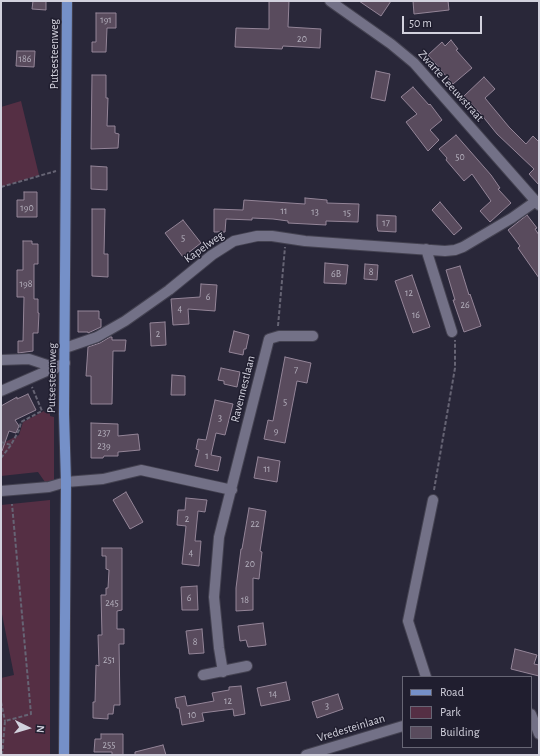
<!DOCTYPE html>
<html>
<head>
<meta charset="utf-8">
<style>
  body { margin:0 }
  #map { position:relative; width:540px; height:756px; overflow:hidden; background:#292739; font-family:"Alegreya Sans",sans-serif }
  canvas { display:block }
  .frame { position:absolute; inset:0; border:2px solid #d2d1dd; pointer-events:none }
  .legend { position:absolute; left:402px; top:676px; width:130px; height:72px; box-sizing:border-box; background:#201e2f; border:1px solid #676675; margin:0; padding:5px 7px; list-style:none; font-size:12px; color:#d2d1dd }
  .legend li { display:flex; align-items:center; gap:8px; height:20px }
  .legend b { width:20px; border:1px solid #676675 }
  .north { position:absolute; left:8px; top:708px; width:40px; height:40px; -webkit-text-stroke:3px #201e2f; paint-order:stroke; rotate:95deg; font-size:11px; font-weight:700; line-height:16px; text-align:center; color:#d2d1dd }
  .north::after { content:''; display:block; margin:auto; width:14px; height:18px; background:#d2d1dd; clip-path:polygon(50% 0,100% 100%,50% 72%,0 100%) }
  .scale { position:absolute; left:402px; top:16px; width:80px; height:18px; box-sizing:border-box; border:2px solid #d2d1dd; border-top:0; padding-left:5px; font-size:12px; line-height:14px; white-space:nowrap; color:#d2d1dd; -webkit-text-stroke:3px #201e2f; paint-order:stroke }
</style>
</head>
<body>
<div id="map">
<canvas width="540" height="756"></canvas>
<div class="frame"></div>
<ul class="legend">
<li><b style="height:5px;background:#7590c8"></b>Road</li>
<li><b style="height:11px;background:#552f44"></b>Park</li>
<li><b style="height:11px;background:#594b5d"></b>Building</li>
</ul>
<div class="north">N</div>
<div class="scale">50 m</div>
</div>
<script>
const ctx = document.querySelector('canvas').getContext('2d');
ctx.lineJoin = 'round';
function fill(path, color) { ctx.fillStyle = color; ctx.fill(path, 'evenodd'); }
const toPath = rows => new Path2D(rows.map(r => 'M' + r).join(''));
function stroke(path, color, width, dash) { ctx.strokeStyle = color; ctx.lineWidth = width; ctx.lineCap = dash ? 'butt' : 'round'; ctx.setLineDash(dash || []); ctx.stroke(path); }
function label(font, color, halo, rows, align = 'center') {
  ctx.font = font + ' "Alegreya Sans",sans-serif'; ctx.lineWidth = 3; ctx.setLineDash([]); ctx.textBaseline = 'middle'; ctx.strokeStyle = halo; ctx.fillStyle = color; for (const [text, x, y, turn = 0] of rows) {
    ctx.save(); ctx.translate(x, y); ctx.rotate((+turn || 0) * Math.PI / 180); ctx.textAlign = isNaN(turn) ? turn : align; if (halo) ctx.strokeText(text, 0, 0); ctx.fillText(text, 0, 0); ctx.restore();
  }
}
fill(toPath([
  [21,101,39,175,1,187,1,107],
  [44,411,45,413,50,411,50,416,54,417,54,481,45,482,38,472,1,476,1,444,19,435,23,422],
  [50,500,50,755,1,755,1,678,14,675,1,609,1,505]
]), '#552f44');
const building = toPath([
  [33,1,46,1,46,10,32,9,33,1],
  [269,1,289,1,288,27,321,29,320,48,283,46,282,49,235,47,236,28,269,29,269,1],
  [359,1,391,1,381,16,359,1],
  [413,1,448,1,449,10,414,14,413,1],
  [96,13,116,13,116,28,107,28,106,52,92,52,92,42,96,42,96,13],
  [451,40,458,49,456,50,472,68,453,84,428,55,442,42,445,46,451,40],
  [17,51,35,51,34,67,16,66,17,51],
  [376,71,390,74,385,101,371,98,376,71],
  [92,75,106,75,106,98,108,98,107,126,115,126,115,133,119,134,118,148,91,149,92,75],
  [484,77,495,89,485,98,509,127,526,144,533,136,539,142,539,185,529,174,534,169,497,134,480,113,464,96,484,77],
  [413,87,429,105,430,104,442,120,430,130,439,140,428,151,406,122,417,114,401,97,413,87],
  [456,135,491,175,500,188,498,189,511,203,490,222,480,211,491,201,472,174,464,181,446,160,447,158,439,149,456,135],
  [91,166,107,167,107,190,91,189,91,166],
  [24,192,37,192,37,217,17,217,17,200,24,200,24,192],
  [305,198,327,200,327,203,359,204,358,222,326,221,326,225,288,223,288,221,273,219,252,218,252,220,226,219,225,232,214,232,214,209,243,210,244,200,305,204,305,198],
  [440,202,462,228,454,235,432,210,440,202],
  [92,209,105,209,104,254,108,254,108,277,92,276,92,209],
  [377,215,396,216,396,232,378,231,377,226,377,215],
  [527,215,537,228,535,229,539,235,539,278,518,248,520,246,508,230,527,215],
  [183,220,201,243,183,257,165,233,183,220],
  [23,241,32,241,32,244,38,244,38,264,34,264,34,299,38,299,38,313,39,313,38,333,33,333,33,351,18,353,18,341,23,341,24,297,17,297,17,270,23,270,23,241],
  [325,263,348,265,346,284,324,283,325,263],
  [365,264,378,265,377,280,364,279,365,264],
  [460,266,469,295,470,294,481,326,464,332,453,300,455,300,446,270,460,266],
  [412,275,430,327,413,333,395,281,412,275],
  [201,284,217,285,215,311,188,309,189,324,173,325,171,299,200,297,201,284],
  [78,311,99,311,99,319,101,319,101,327,88,333,88,332,78,332,78,311],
  [165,322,166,345,151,346,150,323,165,322],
  [234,331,249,335,246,349,244,349,243,355,229,352,234,331],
  [110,337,112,337,112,340,126,340,125,351,113,351,112,404,91,404,91,376,86,376,88,347,100,343,110,337],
  [285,357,311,363,307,383,297,381,285,443,264,439,268,420,273,421,285,357],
  [221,368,240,372,237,387,224,384,224,381,218,380,221,368],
  [172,375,185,376,185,395,171,395,172,375],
  [28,394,36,410,15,420,19,426,16,433,9,431,2,451,1,451,1,406,17,397,17,399,28,394],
  [215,400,233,404,225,435,216,433,211,455,221,457,218,471,195,466,199,450,196,449,198,439,206,440,215,400],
  [91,423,118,424,118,436,138,434,140,450,118,452,118,456,104,456,103,458,91,458,91,423],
  [258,457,280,461,277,482,254,478,258,457],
  [126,492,143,522,130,529,113,500,126,492],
  [186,498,207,500,205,512,198,511,195,541,201,541,199,566,182,564,186,526,177,525,178,510,185,510,186,498],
  [249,508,266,511,260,551,262,552,259,579,253,578,253,610,236,611,236,588,241,549,242,549,249,508],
  [102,548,122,548,122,610,117,611,117,629,124,629,124,644,119,644,120,705,114,705,113,714,108,714,108,719,93,718,93,702,95,702,96,665,99,666,98,635,102,635,101,595,106,595,106,588,108,588,109,570,106,569,106,556,102,556,102,548],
  [197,586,198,610,182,610,181,587,197,586],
  [263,623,266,645,248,647,246,640,240,641,238,626,263,623],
  [202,629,204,653,189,654,186,631,202,629],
  [515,649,537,655,534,664,539,665,539,676,511,669,515,649],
  [286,682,290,700,261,706,257,688,286,682],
  [241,686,245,714,234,716,233,709,202,713,204,721,182,725,179,708,177,708,175,698,185,696,187,706,214,701,212,693,229,690,229,687,241,686],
  [338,694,343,709,317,718,312,702,338,694],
  [101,734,123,734,123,755,112,755,112,752,94,752,95,739,101,739,101,734],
  [163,745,166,755,135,755,135,752,163,745]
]);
fill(building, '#594b5d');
stroke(building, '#948598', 1);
const minor = toPath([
  [330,1,391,44,414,63,539,205],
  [426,249,452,332],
  [65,348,97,337,125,321,169,290,212,255,234,241,257,236,272,236,305,241,360,245,445,251,455,250,463,247,512,218,536,201],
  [1,360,29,359,56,368],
  [1,391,65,363],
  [1,491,49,487,66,482,103,479,141,470,232,490],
  [223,672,219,648,214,597,219,537,269,339,279,336,313,336],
  [203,675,247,666],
  [426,677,408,621,433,500],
  [531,714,539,734],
  [306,755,403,726]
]);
const major = toPath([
  [64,755,66,482,64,414,67,1]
]);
stroke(minor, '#444251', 12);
stroke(major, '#444251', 12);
stroke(toPath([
  [1,187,56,171],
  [278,326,285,247],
  [1,442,11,445],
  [1,458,11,445,19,430,21,422,42,411,32,387],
  [434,490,455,368,455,340],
  [1,702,5,721],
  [2,755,5,721,31,714,12,504]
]), '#666474', 2, [4, 2]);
stroke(minor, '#737187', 10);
stroke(major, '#7590c8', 10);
label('10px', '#b4b0bd', null, [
  ["191",106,20],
  ["20",302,39],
  ["186",25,59],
  ["50",460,157],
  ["190",27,208],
  ["11",284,211],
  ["13",315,212],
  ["15",347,213],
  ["17",386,223],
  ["5",183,238],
  ["8",371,272],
  ["6B",336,274],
  ["198",26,284],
  ["12",409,293],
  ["6",208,297],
  ["26",465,305],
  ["4",180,309],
  ["16",416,315],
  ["2",158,334],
  ["7",296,370],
  ["5",285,402],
  ["3",220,418],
  ["9",276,431],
  ["237",104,433],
  ["239",104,446],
  ["1",207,456],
  ["11",267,469],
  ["2",187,519],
  ["22",255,524],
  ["4",191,553],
  ["20",250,564],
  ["6",189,598],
  ["18",245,600],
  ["245",112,603],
  ["8",195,642],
  ["251",109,660],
  ["14",273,694],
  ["12",228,701],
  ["3",327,706],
  ["10",192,715],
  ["255",109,745]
]);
label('12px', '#d2d1dd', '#201e2f', [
  ["Putsesteenweg",54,54,-90],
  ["Zwarte Leeuwstraat",451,86,48],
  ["Kapelweg",204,247,-36],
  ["Putsesteenweg",52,378,-89],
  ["Ravennestlaan",243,389,-76],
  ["Vredesteinlaan",351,728,-17]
]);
</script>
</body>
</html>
